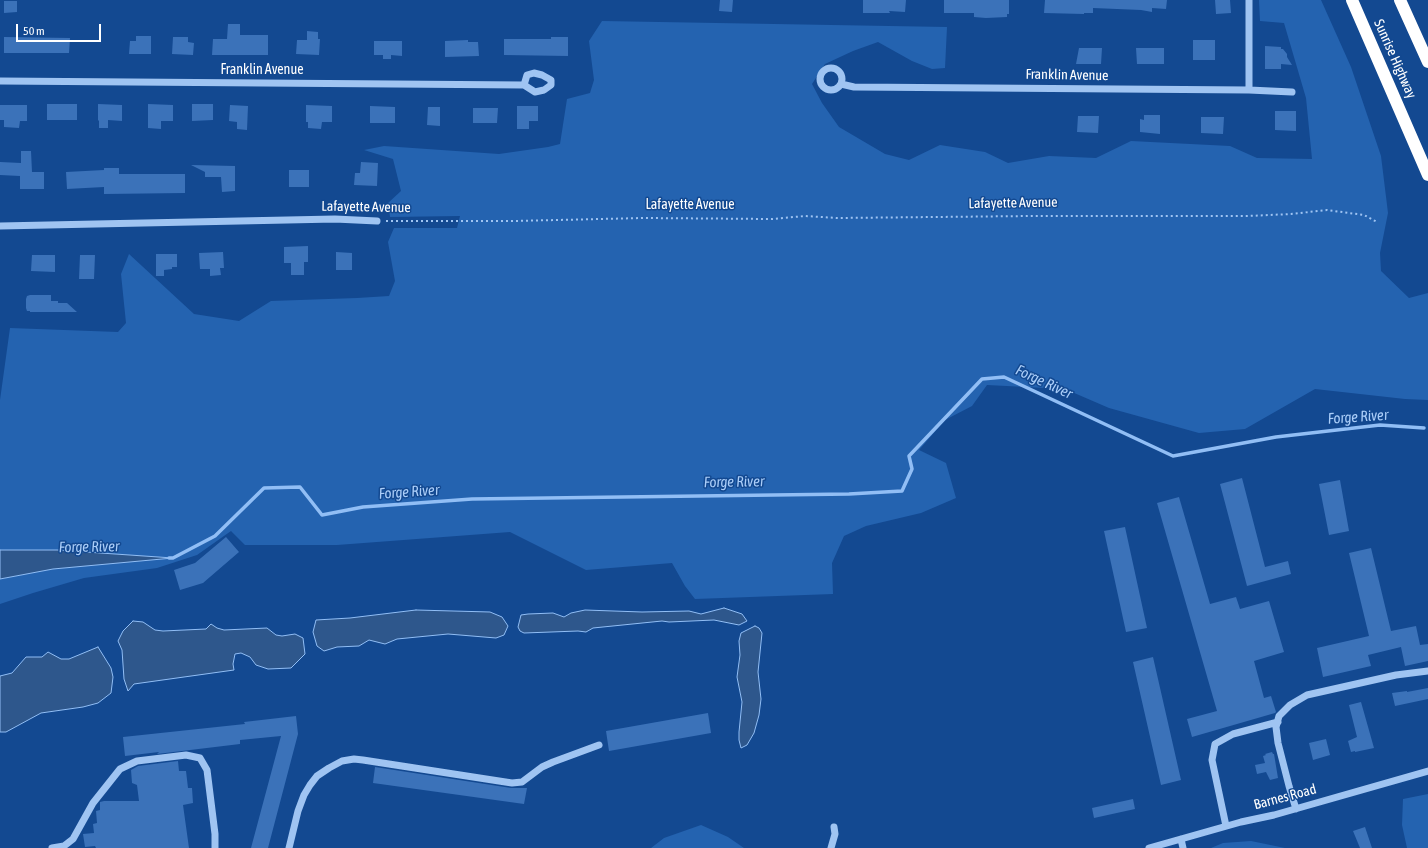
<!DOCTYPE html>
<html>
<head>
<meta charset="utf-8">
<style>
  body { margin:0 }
  #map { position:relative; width:1428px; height:848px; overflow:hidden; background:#134991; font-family:"Asap Condensed",sans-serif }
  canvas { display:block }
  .scale { position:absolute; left:16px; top:24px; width:85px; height:18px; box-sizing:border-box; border:2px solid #fff; border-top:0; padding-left:5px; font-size:12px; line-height:14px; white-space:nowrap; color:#fff; -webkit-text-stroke:3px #134991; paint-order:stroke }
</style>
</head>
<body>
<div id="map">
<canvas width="1428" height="848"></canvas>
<div class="scale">50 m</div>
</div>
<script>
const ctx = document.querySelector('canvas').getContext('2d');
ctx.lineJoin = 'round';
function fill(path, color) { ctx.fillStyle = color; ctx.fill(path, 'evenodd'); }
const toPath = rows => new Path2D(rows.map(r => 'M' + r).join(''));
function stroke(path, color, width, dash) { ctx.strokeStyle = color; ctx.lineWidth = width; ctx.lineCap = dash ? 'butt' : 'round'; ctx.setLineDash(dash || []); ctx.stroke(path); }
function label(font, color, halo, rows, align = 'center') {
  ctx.font = font + ' "Asap Condensed",sans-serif'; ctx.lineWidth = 3; ctx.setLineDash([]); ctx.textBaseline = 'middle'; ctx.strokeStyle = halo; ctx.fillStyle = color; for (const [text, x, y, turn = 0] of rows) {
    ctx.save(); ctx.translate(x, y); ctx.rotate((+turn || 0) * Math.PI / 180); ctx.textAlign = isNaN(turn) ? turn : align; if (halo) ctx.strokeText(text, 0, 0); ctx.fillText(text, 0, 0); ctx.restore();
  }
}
fill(toPath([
  [1259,0,1321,0,1351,67,1381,156,1388,213,1380,253,1381,271,1409,298,1428,293,1428,400,1405,399,1315,389,1245,429,1199,433,1109,408,1065,389,987,385,972,406,945,420,919,450,946,463,956,498,921,513,866,526,844,536,832,563,833,594,695,599,685,586,672,563,586,570,510,532,337,545,245,545,231,531,197,555,157,568,84,578,33,593,0,604,0,579,53,569,170,558,57,550,0,550,0,400,10,328,118,332,126,323,121,274,129,254,194,314,239,321,271,301,357,298,389,296,395,281,388,242,394,228,457,228,460,216,390,217,388,203,401,191,393,159,364,150,384,146,499,154,548,147,560,144,567,99,590,93,594,80,589,41,602,21,947,27,945,68,932,69,912,61,878,42,853,51,825,64,812,84,822,103,839,127,885,154,909,160,940,145,985,152,1008,163,1049,156,1096,158,1131,141,1230,146,1257,158,1312,159,1306,98,1284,23,1260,21],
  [1428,794,1428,848,1407,848,1402,825,1403,799],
  [701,825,728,837,744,848,651,848,664,838],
  [1251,841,1285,848,1211,848,1223,843]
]), '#2463b0');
const water = toPath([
  [0,550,57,550,173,558,53,569,0,579,0,550],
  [724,608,742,614,747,621,739,625,714,620,669,622,662,621,593,628,586,632,578,631,524,633,520,631,518,627,521,615,528,614,553,613,564,617,571,613,585,610,642,612,689,611,701,614,724,608],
  [416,610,490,612,502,617,508,626,504,635,496,638,448,634,397,639,385,644,369,640,359,646,337,647,324,651,317,646,313,632,316,620,350,618,416,610],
  [133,621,143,622,155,630,163,631,206,629,211,624,217,628,224,630,267,628,276,635,282,636,295,634,303,638,305,654,291,668,268,669,256,665,250,657,241,653,235,654,233,664,234,670,134,684,128,691,124,679,122,650,118,641,123,631,133,621],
  [755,626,759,628,762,633,758,672,761,699,759,715,754,733,747,745,741,748,739,740,739,732,742,702,737,677,740,655,739,641,741,633,755,626],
  [98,647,111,668,113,677,111,693,98,703,83,707,41,713,6,732,0,732,0,676,12,673,26,657,42,657,48,652,61,659,69,659,98,647]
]);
fill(water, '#2e578c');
stroke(water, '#91bef5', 1);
stroke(toPath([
  [169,558,173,558,215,536,264,488,300,487,322,515,363,507,472,499,849,494,902,491,912,469,909,456,982,379,1004,377,1173,456,1276,437,1380,425,1424,428]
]), '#91bef5', 3.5);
fill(toPath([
  [720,0,733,0,732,12,719,11],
  [863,0,906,0,905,12,889,11,890,13,863,13],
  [944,0,1009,0,1009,14,1007,14,1007,17,986,18,974,17,974,13,944,13],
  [1045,0,1167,0,1166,9,1152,8,1152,12,1141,10,1093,8,1093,13,1084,13,1084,14,1044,13],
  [1215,0,1230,0,1231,13,1216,14],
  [4,1,17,1,17,12,4,13],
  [228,24,240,24,240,35,268,35,268,55,212,55,213,39,227,39],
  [307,31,318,32,318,39,320,39,319,55,296,54,297,40,307,40],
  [136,36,151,36,151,54,129,54,130,41,136,41],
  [4,37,70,38,69,53,4,53],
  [173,37,188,37,188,42,194,43,193,55,172,54],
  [551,37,568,37,568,56,504,55,504,39,551,39],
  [468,40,468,42,478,42,479,56,445,57,445,41],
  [1193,40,1215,40,1215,60,1193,60],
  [374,41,402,41,402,56,391,55,391,59,383,59,383,55,374,55],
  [1265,46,1281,47,1281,49,1283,49,1287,54,1287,57,1292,65,1281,64,1281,69,1265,69],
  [1079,48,1102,48,1101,64,1076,64],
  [1136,48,1164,48,1164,64,1137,64],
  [47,104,77,104,77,120,47,120],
  [98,104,122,105,122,121,108,120,108,128,99,128,99,121,98,120],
  [148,104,173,105,173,121,161,121,161,129,148,128],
  [192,104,213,104,213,120,192,121],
  [0,105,27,105,27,121,20,121,19,128,4,127,4,120,0,120],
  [230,105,248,106,247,130,237,129,237,122,229,121],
  [306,105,332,106,332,122,322,122,321,129,308,128,308,122,306,122],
  [370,106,395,107,395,123,370,123],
  [517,106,538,106,538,121,529,121,529,129,517,129],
  [428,107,440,107,440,126,427,125],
  [473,108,498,108,497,123,473,123],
  [1275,111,1296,111,1296,131,1275,130],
  [1144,115,1160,115,1160,134,1140,132,1140,119,1144,120],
  [1078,116,1099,116,1098,133,1077,132],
  [1201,117,1224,117,1223,134,1201,133],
  [21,151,31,151,32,172,44,172,44,189,20,189,20,176,0,175,0,162,21,163],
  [361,162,378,163,377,186,354,185,355,173,360,173],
  [191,165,235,166,235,191,222,192,221,177,205,177,205,172],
  [104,168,119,168,119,174,185,174,185,193,104,194,104,187,67,189,66,172,104,170],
  [289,170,309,170,309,187,289,187],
  [308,246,308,262,304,262,304,275,291,275,291,263,284,263,284,247],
  [223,252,224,268,220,268,221,275,210,276,210,269,200,269,199,253],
  [336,252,352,253,352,270,336,270],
  [156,254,177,254,177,267,172,267,172,269,164,270,164,276,156,276],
  [32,255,55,255,55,272,31,271],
  [80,255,95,255,94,279,79,279],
  [30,295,51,295,51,301,58,301,58,303,67,303,77,312,30,312,30,311,27,311,26,308,26,299,27,296],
  [1242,478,1265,567,1288,561,1291,574,1247,586,1220,484],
  [1340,480,1349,531,1329,535,1319,484],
  [1179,497,1210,604,1236,597,1240,609,1269,601,1284,652,1254,661,1264,698,1271,696,1276,712,1275,713,1192,737,1187,719,1217,711,1157,503],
  [1125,527,1147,628,1126,632,1104,531],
  [226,537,239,552,203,583,180,590,174,570,195,563],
  [1371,548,1391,631,1416,626,1420,645,1428,644,1428,661,1405,666,1401,647,1368,655,1371,666,1323,677,1317,648,1369,636,1349,553],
  [1153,657,1181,780,1161,785,1133,662],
  [1428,688,1428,699,1395,706,1392,693,1407,691,1407,692],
  [1361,702,1374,748,1355,752,1355,751,1351,752,1348,741,1357,737,1349,705],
  [708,713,711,733,609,751,606,731],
  [296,716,298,734,268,848,251,848,281,736,240,740,240,744,157,754,159,752,125,756,123,737,245,724,244,722],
  [1326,739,1330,755,1313,760,1309,743],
  [1272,752,1273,754,1274,754,1278,778,1270,780,1266,772,1257,774,1255,765,1265,763,1263,756,1266,755,1265,754],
  [178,761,179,771,186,771,188,788,192,788,193,803,183,805,189,848,96,848,95,846,85,847,83,834,94,833,93,824,97,823,96,811,100,810,100,802,104,801,139,801,137,785,132,783,131,770,138,766],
  [375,767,511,788,527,788,524,804,373,783],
  [1133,799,1135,809,1094,818,1092,808],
  [1365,827,1372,848,1360,848,1353,831]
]), '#3b72b9');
stroke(toPath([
  [386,221,514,221,643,218,772,219,805,216,837,218,1032,216,1248,216,1291,214,1327,210,1364,215,1377,222]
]), '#9fc4f2', 2, [2, 3]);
stroke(toPath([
  [1249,0,1249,90],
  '820 79a11 11 0 1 1 22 0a11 11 0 1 1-22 0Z',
  [0,81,524,85,535,92,544,90,551,85,551,80,542,75,534,73,527,75,524,85],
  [841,84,854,87,1249,90,1292,92],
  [0,226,335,219,377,221],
  [1296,809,1289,786,1278,743,1276,727,1279,716,1290,705,1307,695,1396,675,1428,671],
  [1226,826,1212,760,1215,744,1233,734,1278,722],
  [1181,839,1183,848],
  [52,848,64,846,73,839,93,803,120,769,137,761,186,755,200,758,207,770,215,834,215,848],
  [289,848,298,811,304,795,310,785,317,776,329,768,342,761,354,759,363,760,512,783,522,782,542,767,553,762,599,745],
  [831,848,835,834,834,827],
  [1149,848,1241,822,1274,815,1428,771]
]), '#9fc4f2', 7);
stroke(toPath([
  [1352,0,1428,175],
  [1400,0,1428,62]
]), '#fff', 12);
label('14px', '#fff', '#134991', [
  ["Sunrise Highway",1395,59,66],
  ["Franklin Avenue",262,70],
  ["Franklin Avenue",1067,75,1],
  ["Lafayette Avenue",1013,203,-1],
  ["Lafayette Avenue",690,205],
  ["Lafayette Avenue",366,207,1],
  ["Barnes Road",1285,797,-15]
]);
label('italic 15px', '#abcef9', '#134991', [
  ["Forge River",1044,382,25],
  ["Forge River",1358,417,-4],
  ["Forge River",734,482,-1],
  ["Forge River",409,492,-4],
  ["Forge River",89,547,-1]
]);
</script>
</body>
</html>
